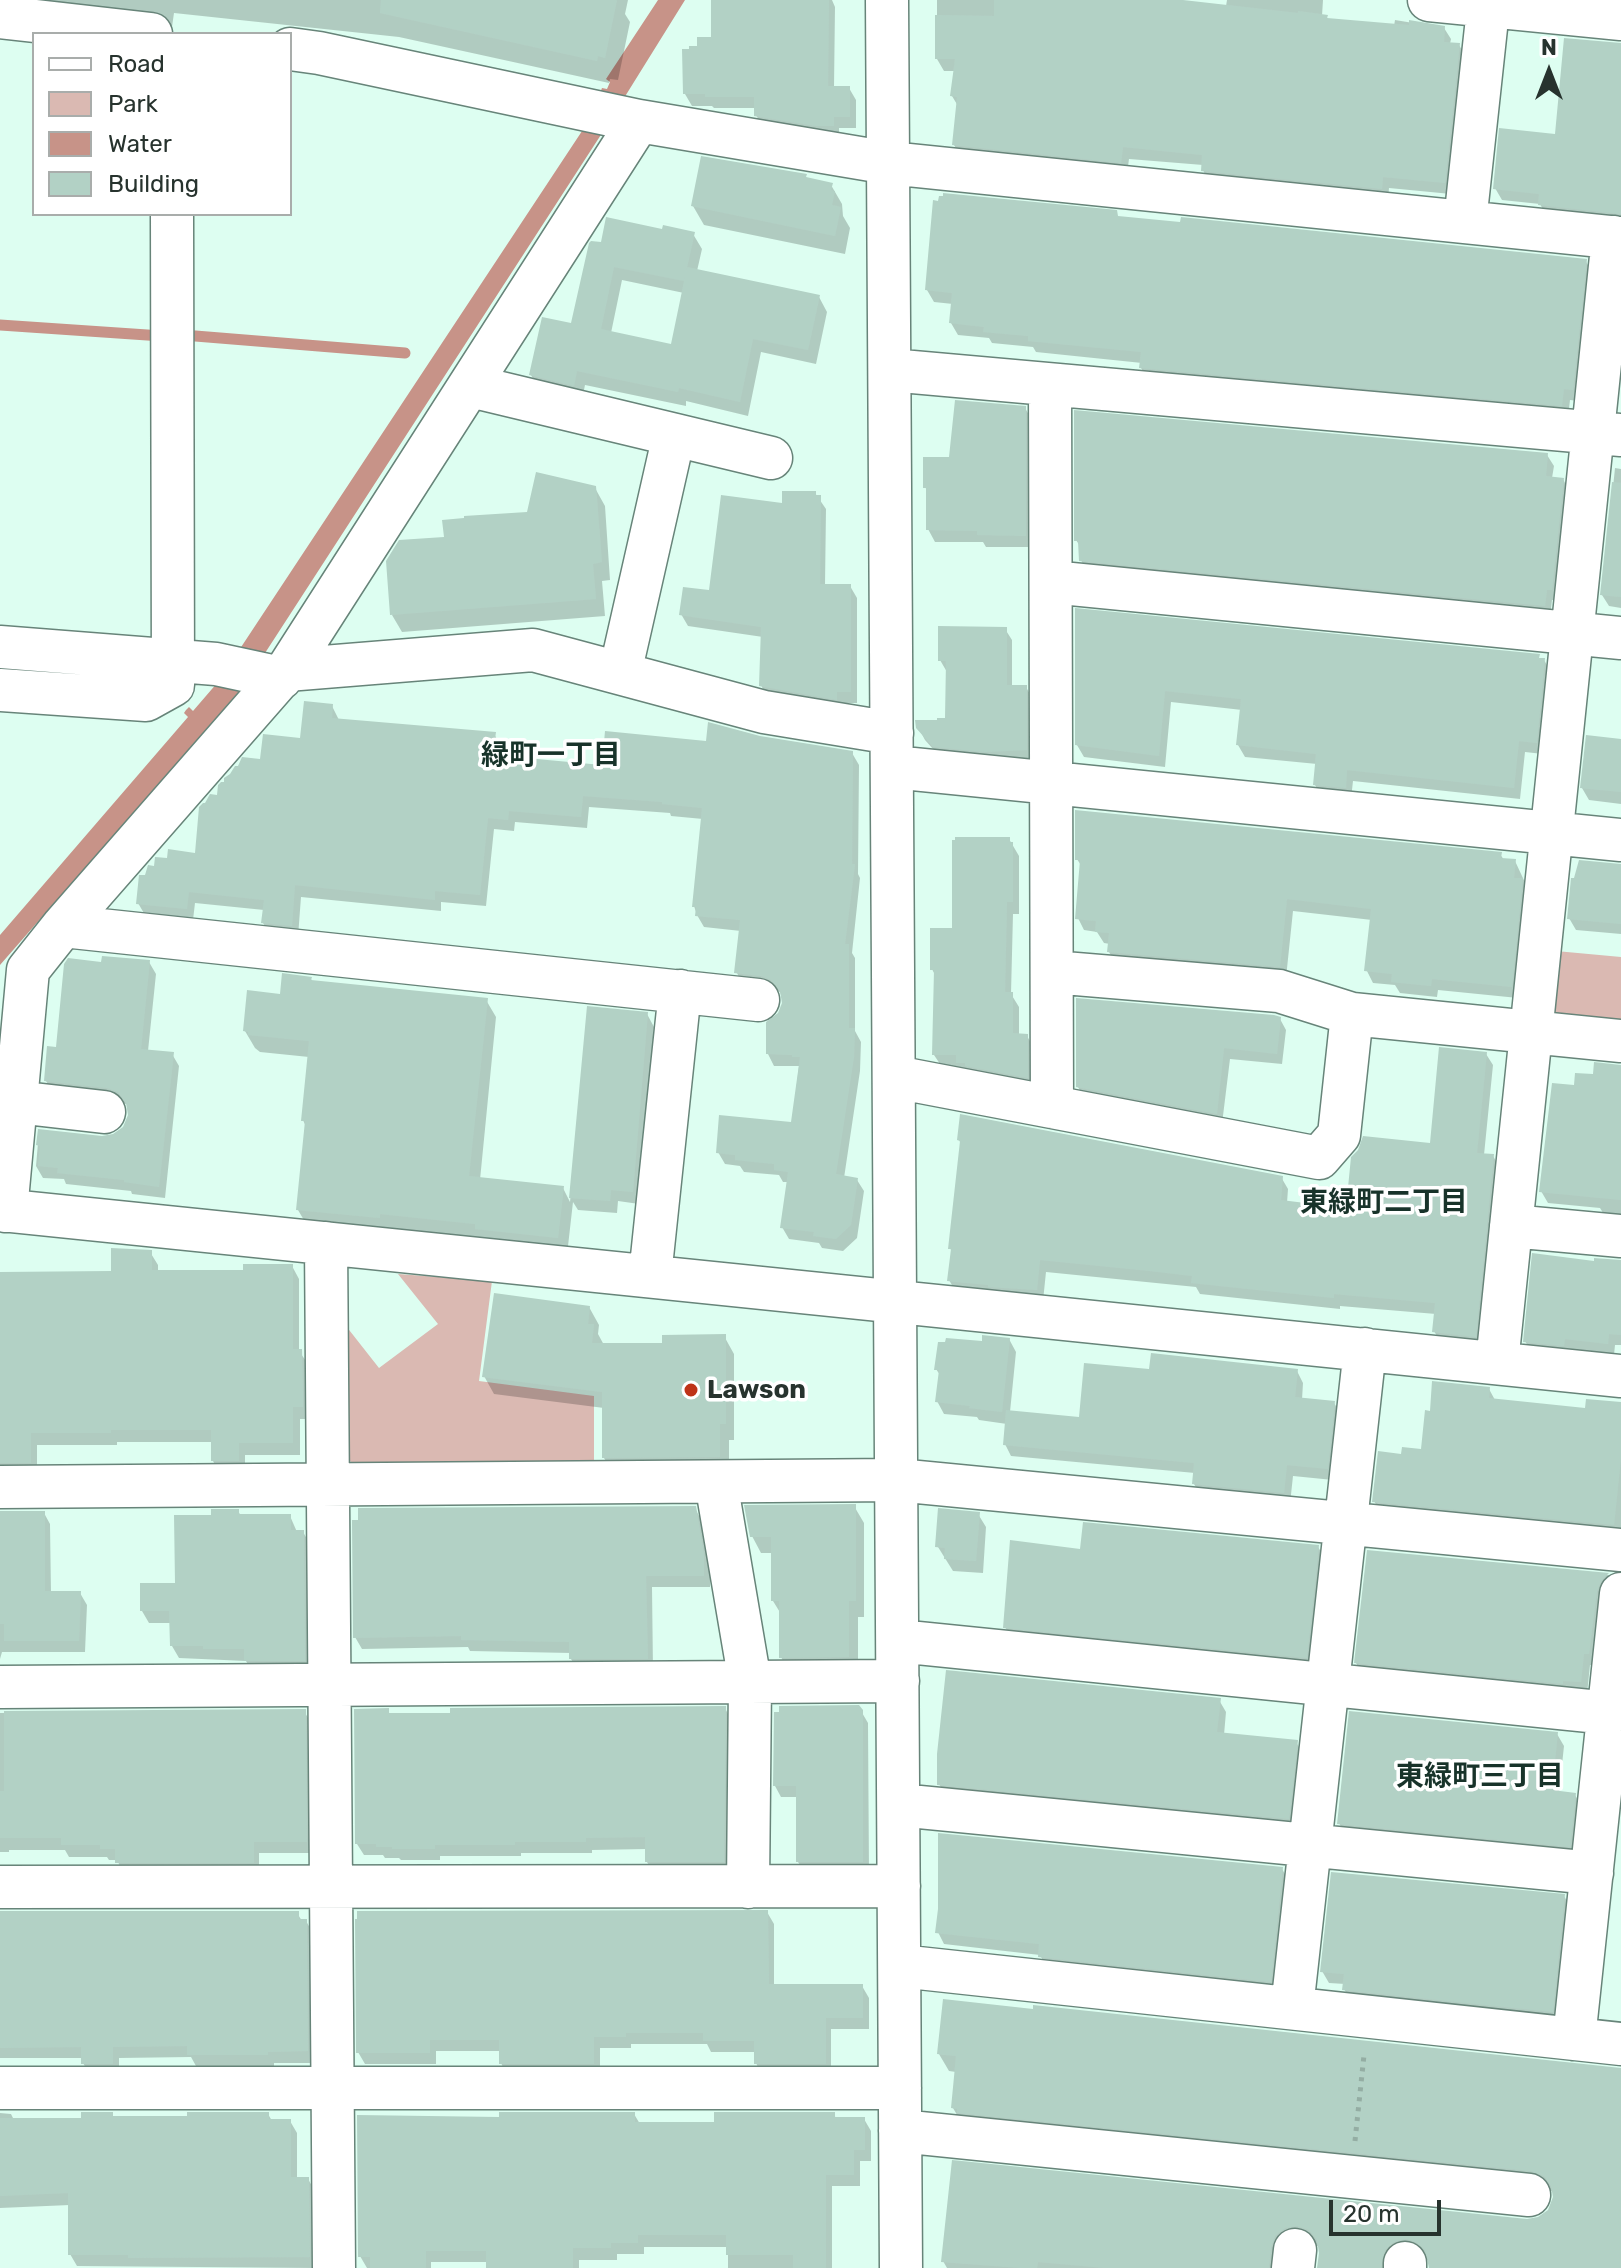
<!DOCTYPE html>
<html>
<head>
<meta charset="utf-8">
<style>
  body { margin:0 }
  #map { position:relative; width:1621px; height:2268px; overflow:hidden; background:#ddfef1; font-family:Rubik,sans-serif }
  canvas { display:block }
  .legend { position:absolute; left:32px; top:32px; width:260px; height:184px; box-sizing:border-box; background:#fff; border:2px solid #a9adab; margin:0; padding:10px 14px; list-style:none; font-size:24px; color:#27332e }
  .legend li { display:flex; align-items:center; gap:16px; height:40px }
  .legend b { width:40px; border:2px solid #a9adab }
  .north { position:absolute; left:1509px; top:32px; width:80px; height:80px; -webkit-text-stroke:6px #fff; paint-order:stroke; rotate:0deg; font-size:22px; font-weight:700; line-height:32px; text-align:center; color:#27332e }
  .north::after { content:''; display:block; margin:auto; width:28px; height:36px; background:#27332e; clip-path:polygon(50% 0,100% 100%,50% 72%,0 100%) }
  .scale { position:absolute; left:1329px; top:2200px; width:112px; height:36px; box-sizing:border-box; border:4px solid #27332e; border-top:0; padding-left:10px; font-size:24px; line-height:28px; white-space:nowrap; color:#27332e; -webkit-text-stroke:6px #fff; paint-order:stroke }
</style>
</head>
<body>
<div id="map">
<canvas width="1621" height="2268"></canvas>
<ul class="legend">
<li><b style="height:10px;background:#fff"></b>Road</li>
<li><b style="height:22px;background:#dab9b2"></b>Park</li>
<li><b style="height:22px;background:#c79388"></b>Water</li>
<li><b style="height:22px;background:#b2d1c5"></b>Building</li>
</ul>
<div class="north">N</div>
<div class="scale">20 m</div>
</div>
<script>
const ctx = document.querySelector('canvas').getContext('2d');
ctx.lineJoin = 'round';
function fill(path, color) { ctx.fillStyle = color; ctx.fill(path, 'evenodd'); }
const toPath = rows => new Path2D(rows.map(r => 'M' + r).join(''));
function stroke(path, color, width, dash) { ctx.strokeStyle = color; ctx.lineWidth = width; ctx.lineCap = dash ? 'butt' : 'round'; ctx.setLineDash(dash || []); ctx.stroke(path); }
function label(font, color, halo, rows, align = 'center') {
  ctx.font = font + ' Rubik,"Noto Sans JP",sans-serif'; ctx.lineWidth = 7; ctx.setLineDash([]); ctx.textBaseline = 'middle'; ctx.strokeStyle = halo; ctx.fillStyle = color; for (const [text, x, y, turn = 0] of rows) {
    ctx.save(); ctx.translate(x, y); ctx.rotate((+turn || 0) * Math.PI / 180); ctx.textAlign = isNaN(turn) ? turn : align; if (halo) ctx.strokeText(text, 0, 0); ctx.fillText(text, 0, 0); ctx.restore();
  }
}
fill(toPath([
  [1556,951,1621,957,1621,1028,1563,1023,1550,1009],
  [398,1274,492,1281,479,1381,594,1396,594,1469,360,1469,346,1458,346,1326,379,1368,438,1324]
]), '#dab9b2');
fill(toPath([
  [658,0,685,0,606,127,243,687,0,965,0,935,188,717,184,713,186,710,189,707,193,711,218,682,588,122,602,88,607,89,610,82,606,79]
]), '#c79388');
fill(toPath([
  [0,0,628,0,625,14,630,22,618,80,610,79,609,83,399,37,174,13,171,34],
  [713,0,832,0,835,7,834,88,849,88,856,100,856,128,839,128,839,137,763,128,756,115,756,108,714,108,712,106,692,106,685,94,699,48,713,39],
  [937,0,1159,0,1226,6,1227,0,1323,0,1322,16,1326,16,1329,20,1394,26,1395,20,1444,28,1451,39,1450,44,1459,45,1466,57,1451,194,1389,188,1388,200,1209,182,1203,170,1203,165,1129,159,1127,174,961,157,954,145,958,106,952,96,955,71,944,71,937,59],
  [1621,45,1621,224,1547,217,1540,204,1502,200,1495,188,1557,137],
  [805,175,808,180,831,185,842,204,843,216,850,228,845,254,704,225,693,206],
  [1119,219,1585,260,1592,272,1579,401,1570,400,1568,417,1148,379,1141,368,1142,363,1036,352,1033,347,992,343,989,338,958,335,951,323,953,304,934,302,927,290],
  [664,232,693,234,702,249,697,271,819,297,827,312,816,364,761,352,748,416,686,401,686,406,585,385,582,400,539,389,531,375,573,326,602,245],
  [622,280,684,293,672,346,611,333],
  [1025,408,1032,420,1032,547,986,547,983,542,935,542,928,529,928,492,925,487,951,459],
  [1547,455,1554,466,1552,478,1563,479,1569,491,1558,601,1552,600,1550,617,1087,572,1081,560,1080,546,1076,540],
  [1615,468,1621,469,1621,608,1609,606,1602,595],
  [595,488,605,506,610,580,602,581,605,616,402,632,392,615,446,539,529,514],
  [815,493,826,509,825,586,850,586,857,598,857,703,842,703,842,710,767,697,761,685,763,637,688,626,681,614,710,592,784,505],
  [1077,611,1538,656,1540,660,1544,660,1551,672,1543,754,1525,752,1520,799,1353,781,1351,799,1322,796,1315,785,1317,764,1245,757,1238,745,1242,710,1171,702,1165,767,1084,757,1077,745],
  [1005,629,1012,640,1012,687,1026,687,1032,698,1033,762,941,758,925,740,918,727,947,720,947,672,940,660],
  [332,706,339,720,494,734,501,746,500,758,604,768,708,743,760,738,852,753,859,765,858,874,860,878,852,953,855,958,855,1031,861,1042,860,1071,844,1178,857,1180,864,1191,857,1238,843,1251,822,1248,819,1243,789,1239,782,1227,789,1182,783,1182,779,1175,744,1172,740,1166,725,1164,718,1152,792,1124,799,1066,774,1066,768,1054,784,1004,780,992,769,988,743,985,737,973,741,931,704,927,697,915,694,906,703,819,671,816,670,813,589,807,587,828,515,822,514,831,494,829,486,906,441,902,441,911,301,897,298,937,270,934,263,923,264,910,195,903,193,920,145,915,138,903,196,855,219,797,262,762,302,740],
  [1621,741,1621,804,1589,800,1582,788],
  [1009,839,1019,856,1019,914,1013,914,1011,994,1019,1007,1019,1035,1027,1036,1034,1048,1034,1090,965,1075,961,1067,942,1067,934,1055,935,975,932,969],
  [1500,854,1504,860,1515,861,1529,891,1518,998,1438,990,1437,997,1400,993,1395,985,1373,983,1367,971,1372,920,1293,911,1286,978,1116,964,1109,952,1110,944,1104,943,1097,932,1084,930,1078,918,1082,867,1077,859],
  [1621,865,1621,934,1576,930,1569,918],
  [149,962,156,974,148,1051,172,1054,179,1066,165,1198,132,1194,131,1191,66,1184,64,1179,43,1178,36,1166,39,1131,101,1138,114,1136,124,1128,130,1114,128,1105,116,1100,53,1092,46,1081,57,1049,103,964],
  [311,979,313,982,486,1000,496,1017,480,1180,563,1188,570,1202,589,1008,647,1014,654,1027,639,1204,618,1201,617,1213,578,1210,573,1202,567,1255,308,1227,298,1210,306,1127,303,1120,309,1057,260,1052,255,1048,245,1031,282,996],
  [1280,1019,1286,1030,1282,1064,1230,1059,1222,1124,1084,1098,1078,1087],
  [1486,1054,1493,1065,1484,1155,1493,1156,1500,1168,1481,1348,1441,1343,1434,1331,1436,1314,1340,1306,1340,1309,1200,1294,1196,1287,1046,1272,1043,1301,956,1292,949,1280,952,1252,950,1248,961,1144,959,1140,1281,1177,1288,1189,1287,1203,1348,1210,1431,1145],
  [1621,1067,1621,1222,1608,1221,1600,1208,1548,1203,1541,1191,1576,1087,1594,1076],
  [150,1252,158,1265,158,1272,245,1272,292,1266,299,1279,299,1351,308,1364,309,1419,300,1419,300,1455,245,1455,245,1473,220,1474,213,1461,213,1442,117,1442,117,1445,37,1445,37,1475,0,1470,0,1274,113,1273],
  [1621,1262,1621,1345,1615,1345,1614,1355,1532,1353,1525,1341,1596,1263],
  [589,1307,599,1325,598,1334,604,1345,664,1345,724,1336,734,1354,734,1440,729,1440,729,1474,614,1475,604,1458,604,1408,494,1394,484,1376],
  [1009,1339,1016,1352,1010,1412,1081,1419,1151,1371,1297,1371,1303,1383,1302,1400,1334,1403,1341,1414,1333,1480,1293,1476,1290,1504,1201,1496,1194,1484,1195,1473,1011,1456,1005,1444,1007,1424,979,1420,977,1417,944,1414,937,1401,940,1375,936,1369,983,1344],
  [1489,1389,1495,1400,1587,1411,1621,1404,1621,1536,1381,1513,1374,1501,1403,1456,1423,1451],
  [854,1506,864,1523,864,1617,858,1617,858,1673,790,1674,781,1657,781,1614,773,1601,773,1553,761,1553,752,1536],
  [695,1508,701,1520,710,1569,710,1587,652,1587,653,1670,578,1671,571,1659,571,1653,470,1651,468,1647,362,1649,355,1637],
  [238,1511,241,1516,290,1516,297,1532,303,1532,310,1544,311,1673,253,1673,246,1661,179,1658,172,1646,171,1623,149,1623,142,1611,177,1585,213,1517],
  [0,1513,44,1513,50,1524,51,1593,80,1593,87,1605,85,1652,2,1652,0,1659],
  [978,1514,986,1527,983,1573,953,1571,938,1547],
  [1318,1547,1325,1558,1312,1669,1012,1639,1005,1627,1081,1552],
  [1369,1552,1609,1575,1615,1586,1595,1666,1590,1665,1587,1694,1363,1675,1356,1663],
  [1219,1700,1226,1712,1224,1735,1296,1742,1303,1754,1295,1831,946,1796,939,1784],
  [725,1708,731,1720,730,1874,654,1874,647,1862,647,1849,592,1850,592,1853,521,1853,521,1856,440,1856,440,1860,401,1860,399,1858,385,1858,383,1855,364,1855,357,1844,388,1710,390,1715],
  [304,1711,311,1723,312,1853,259,1853,259,1874,124,1874,117,1860,109,1860,107,1857,69,1857,65,1850,9,1850,9,1852,0,1852,0,1713],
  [861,1711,868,1723,869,1873,805,1873,798,1862,798,1797,781,1797,775,1786],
  [1557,1734,1564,1746,1559,1793,1575,1795,1582,1807,1576,1858,1346,1836,1339,1823],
  [1282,1869,1289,1881,1277,1993,1047,1968,1040,1955,944,1944,938,1932],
  [1564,1896,1571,1908,1558,2023,1351,2001,1344,1989,1345,1984,1329,1983,1322,1971],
  [767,1912,774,1924,774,1986,862,1986,869,1998,869,2029,831,2029,831,2075,762,2075,756,2063,756,2052,711,2052,707,2044,631,2044,631,2048,600,2048,600,2075,507,2075,501,2063,501,2051,436,2051,436,2064,365,2064,358,2052],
  [0,1913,297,1913,302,1921,306,1921,313,1933,314,2063,274,2063,274,2066,196,2066,191,2057,119,2058,119,2075,90,2075,83,2063,83,2058,0,2058],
  [939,2054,1621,2069,1621,2268,1430,2268,1430,2260,1415,2256,1394,2268,1319,2268,1320,2247,1309,2243,1280,2268,947,2268,943,2261,953,2163,1527,2221,1540,2218,1551,2210,1554,2192,1543,2188,963,2125,953,2108,956,2072,949,2071],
  [0,2113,11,2114,14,2120,83,2120,112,2114,114,2118,268,2114,272,2121,290,2121,297,2133,297,2179,308,2179,315,2191,316,2268,77,2266,70,2254,70,2205,0,2208],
  [634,2114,640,2124,716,2124,833,2114,837,2119,864,2119,871,2131,871,2161,860,2161,860,2186,832,2186,832,2268,728,2268,728,2247,644,2247,644,2254,617,2254,617,2260,579,2260,579,2268,488,2268,488,2262,431,2262,431,2268,367,2268,360,2256,501,2119]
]), '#0003');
stroke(toPath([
  [0,325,162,336],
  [183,335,405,353]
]), '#c79388', 11);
fill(toPath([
  [381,0,617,0,605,58,598,56,597,61,380,13],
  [711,0,829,0,828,86,850,86,850,117,834,117,834,126,816,126,754,116,754,97,705,97,705,94,683,94,682,49,689,49,689,46,697,46,697,37,711,37],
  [994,0,1183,0,1298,13,1298,11,1328,15,1327,18,1409,25,1409,20,1445,26,1444,42,1460,43,1445,183,1383,177,1382,189,1201,171,1202,155,1123,147,1121,163,952,145,957,97,950,96,955,59,935,59,935,15,994,16],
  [1564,38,1621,43,1621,214,1538,205,1539,194,1493,189,1499,128,1555,134],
  [701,156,807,174,806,177,833,183,831,190,835,191,832,205,841,207,835,236,691,206],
  [943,193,1117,210,1118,216,1180,222,1181,217,1587,259,1573,390,1564,389,1562,406,1139,368,1141,352,1028,341,1028,336,983,332,984,327,949,323,952,293,925,290,933,200,938,201,939,196,943,196],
  [606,217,662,229,663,225,695,232,684,281,614,267,601,329,671,344,687,267,820,295,808,350,753,339,740,402,679,388,678,392,577,371,574,386,529,375,542,317,571,323,589,243,591,241,601,242],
  [955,400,1026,406,1026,536,977,535,977,531,926,530,926,488,923,488,923,457,949,457],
  [1074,410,1548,453,1546,476,1564,478,1552,590,1547,590,1545,606,1079,561,1078,541,1074,541],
  [536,472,596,486,602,562,593,564,596,599,390,615,386,561,399,540,444,537,442,520,464,518,464,516,527,512],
  [1612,482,1621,483,1621,597,1600,595],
  [782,491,816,491,816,495,821,495,820,584,851,584,851,692,837,692,837,700,759,686,761,627,679,615,683,587,709,590,721,495,782,503],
  [1075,608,1540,654,1539,658,1545,658,1537,743,1519,741,1514,788,1347,770,1346,788,1313,785,1316,754,1236,745,1241,699,1165,691,1159,756,1075,745],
  [938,626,1007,627,1007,685,1027,685,1027,750,985,752,933,747,916,728,915,720,937,720,937,718,945,718,946,661,938,661],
  [304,701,333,704,332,718,496,732,493,755,602,765,605,731,706,741,708,722,760,736,853,751,852,864,855,864,845,944,849,944,849,1028,855,1028,854,1057,836,1174,858,1178,851,1225,836,1239,813,1236,814,1232,780,1228,788,1172,774,1170,774,1164,735,1160,735,1155,716,1153,719,1115,791,1122,800,1057,792,1057,792,1055,766,1054,766,1022,778,1013,782,1003,780,991,771,980,761,976,734,973,740,920,695,916,696,907,692,907,702,808,662,804,662,802,583,796,581,817,509,811,508,820,488,818,480,895,435,891,435,900,295,885,292,926,261,923,264,900,189,892,187,909,136,904,139,875,145,875,148,865,154,866,155,857,167,858,168,849,195,853,199,807,203,803,205,803,210,794,217,795,218,785,221,782,224,782,224,778,230,774,235,766,238,766,242,757,260,759,263,734,300,738],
  [1586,735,1621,739,1621,792,1580,788],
  [1075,810,1502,852,1501,858,1516,859,1514,878,1523,878,1512,987,1432,979,1431,986,1391,982,1392,974,1364,971,1371,909,1287,899,1280,967,1107,952,1109,933,1095,932,1096,921,1075,919,1080,860,1075,860],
  [955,837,1010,837,1010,842,1013,842,1013,902,1007,902,1005,992,1013,992,1013,1033,1028,1034,1028,1078,965,1066,965,1063,956,1063,956,1055,932,1055,934,970,930,970,930,928,952,928,952,840,955,840],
  [1579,860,1621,864,1621,924,1567,919,1571,878,1574,878],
  [102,956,150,960,141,1049,174,1052,159,1187,124,1182,124,1180,57,1173,58,1168,38,1166,40,1146,36,1145,38,1129,102,1136,113,1134,123,1127,128,1115,126,1103,118,1092,107,1088,44,1081,47,1046,56,1047,64,964,68,958,101,962],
  [282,973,312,977,311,980,488,998,469,1176,564,1186,558,1238,475,1229,475,1224,380,1214,380,1218,296,1210,305,1121,301,1121,309,1041,248,1035,248,1032,243,1031,247,990,280,994],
  [1076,998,1274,1015,1281,1017,1277,1054,1224,1048,1217,1114,1076,1087],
  [587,1006,648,1012,633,1192,611,1190,610,1201,569,1198],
  [1439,1047,1487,1052,1477,1153,1494,1154,1476,1337,1432,1332,1435,1303,1334,1294,1334,1298,1191,1283,1192,1276,1150,1271,1040,1260,1037,1290,988,1287,988,1285,947,1281,951,1249,948,1249,960,1141,957,1140,960,1114,1283,1176,1281,1200,1346,1208,1351,1157,1358,1150,1363,1136,1430,1143],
  [1594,1062,1621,1065,1621,1200,1539,1192,1552,1083,1574,1085,1575,1073,1593,1074],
  [111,1248,152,1250,152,1270,243,1270,243,1264,293,1264,293,1349,302,1349,303,1396,303,1407,293,1407,293,1443,239,1443,239,1461,211,1461,211,1430,111,1430,111,1433,31,1433,31,1463,0,1463,0,1272,111,1271],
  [1532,1253,1594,1261,1594,1258,1621,1260,1621,1335,1609,1334,1608,1344,1565,1339,1564,1346,1523,1342],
  [494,1293,590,1306,588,1324,594,1324,592,1343,662,1343,662,1335,726,1334,726,1424,720,1424,720,1457,602,1458,602,1392,482,1377],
  [982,1335,1010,1338,1002,1412,969,1408,970,1406,935,1402,939,1370,934,1370,938,1342,945,1342,946,1338,982,1341],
  [1151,1353,1298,1369,1295,1397,1335,1401,1328,1469,1287,1465,1284,1493,1192,1484,1194,1463,1003,1445,1006,1410,1079,1417,1084,1363,1149,1369],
  [1432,1381,1490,1387,1489,1398,1585,1408,1586,1399,1621,1402,1621,1458,1614,1525,1372,1502,1378,1451,1401,1454,1402,1447,1421,1449,1425,1410,1430,1411],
  [856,1504,856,1601,849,1601,849,1657,779,1658,779,1601,771,1601,771,1537,750,1537,744,1505],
  [696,1506,704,1555,704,1576,646,1576,648,1659,569,1659,569,1642,461,1640,461,1636,353,1638,352,1523,352,1520,358,1520,358,1508],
  [938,1508,980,1512,976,1561,944,1559,945,1548,935,1547],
  [211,1509,239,1509,239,1514,291,1514,291,1530,304,1530,305,1661,244,1661,244,1649,203,1649,203,1646,170,1646,169,1611,140,1611,140,1583,175,1583,174,1515,211,1515],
  [0,1511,45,1511,45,1591,81,1591,79,1641,4,1641,4,1624,0,1624],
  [1083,1522,1319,1545,1307,1658,1003,1628,1010,1540,1080,1549],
  [1367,1550,1609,1573,1601,1581,1597,1591,1589,1654,1584,1654,1581,1682,1563,1681,1563,1684,1354,1663],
  [946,1670,1221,1698,1217,1732,1298,1740,1289,1819,937,1785,937,1754],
  [859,1705,863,1710,863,1862,796,1862,796,1786,773,1786,774,1712,779,1712,779,1706],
  [726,1706,724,1862,645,1862,645,1837,586,1838,586,1842,515,1842,515,1845,435,1845,435,1849,392,1849,392,1847,376,1847,376,1844,355,1844,354,1709,389,1708,389,1713,450,1713,450,1708],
  [306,1709,307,1842,254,1842,254,1863,115,1863,115,1849,100,1849,100,1845,61,1845,61,1838,0,1838,0,1791,4,1791,4,1711],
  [1349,1711,1558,1732,1552,1790,1576,1793,1570,1847,1337,1824],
  [938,1833,1283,1867,1271,1982,1038,1957,1039,1944,935,1933,938,1909],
  [1331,1872,1565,1894,1553,2012,1342,1990,1344,1974,1320,1972],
  [768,1910,769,1984,863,1984,863,2018,826,2018,826,2064,754,2064,754,2041,703,2041,703,2033,626,2033,626,2037,594,2037,594,2064,499,2064,499,2040,430,2040,430,2053,356,2053,355,1919,357,1919,357,1911],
  [0,1911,299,1911,299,1919,307,1919,308,2051,268,2052,268,2055,187,2055,187,2046,113,2047,113,2064,81,2064,81,2047,0,2048],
  [943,1999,1033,2009,1033,2005,1621,2068,1621,2268,1429,2268,1425,2250,1416,2242,1406,2239,1394,2242,1385,2250,1381,2268,1317,2268,1319,2253,1317,2240,1309,2230,1297,2226,1285,2228,1275,2236,1271,2247,1269,2268,1105,2268,1038,2262,1037,2268,1021,2268,941,2262,952,2160,1527,2219,1538,2217,1548,2210,1553,2197,1551,2186,1544,2176,1531,2171,957,2113,957,2109,951,2108,956,2056,937,2054],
  [81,2112,113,2112,113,2116,187,2116,187,2112,269,2112,269,2119,291,2119,291,2177,309,2177,310,2257,128,2258,128,2255,68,2255,68,2193,0,2196,0,2118,81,2118],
  [499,2112,635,2112,635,2122,714,2122,714,2112,835,2112,835,2117,865,2117,865,2150,854,2150,854,2175,826,2175,826,2268,793,2268,793,2255,726,2255,726,2235,638,2235,638,2243,611,2243,611,2248,573,2248,573,2268,486,2268,486,2251,426,2251,426,2268,370,2268,370,2257,358,2257,357,2115,499,2117]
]), '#b2d1c5');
const minor = toPath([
  [887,0,901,2268],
  [1429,0,1621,19],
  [0,17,151,34],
  [290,49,319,53,639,121,889,163,1621,238],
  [1465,222,1489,0],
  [890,370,1621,435],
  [1050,385,1052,1107],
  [471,386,771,458],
  [1051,582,1621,638],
  [0,647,216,664,281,678],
  [287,670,533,650,764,712,892,733],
  [620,673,674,435],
  [0,690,146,700,173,685,172,214],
  [893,767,1621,840],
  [63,926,758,1000],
  [1052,972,1279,991,1352,1014,1621,1041],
  [895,1077,1319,1158,1339,1135,1352,1014],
  [16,1102,104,1112],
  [0,1210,1621,1376],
  [6,1211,28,970,63,926,287,670,639,121],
  [1511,1226,1621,1236],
  [326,1243,334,2268],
  [650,1276,680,991],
  [1497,1363,1613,237],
  [716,1482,750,1682,748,1887],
  [0,1487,897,1480,1621,1550],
  [898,1641,1609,1713],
  [0,1687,898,1681],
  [899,1805,1592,1873],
  [0,1887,899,1886],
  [900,1966,1621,2044],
  [1292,2008,1365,1349],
  [1574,2039,1621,1594],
  [0,2088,900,2088],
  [900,2131,1529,2195],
  [1293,2268,1295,2250],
  [1405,2268,1405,2263]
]);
stroke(minor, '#678479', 45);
stroke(toPath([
  [1355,2141,1364,2055]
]), '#94ada3', 5, [4, 6]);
stroke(minor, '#fff', 42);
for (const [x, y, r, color] of [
  [691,1390,8,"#be3318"]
]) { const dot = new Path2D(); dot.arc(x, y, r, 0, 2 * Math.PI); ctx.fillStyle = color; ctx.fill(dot); stroke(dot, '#fff', 3); }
label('bold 26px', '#27332e', '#fff', [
  ["Lawson",707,1390]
], 'left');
label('bold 28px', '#18332a', '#fff', [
  ["緑町一丁目",551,756],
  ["東緑町二丁目",1384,1203],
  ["東緑町三丁目",1480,1777]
]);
</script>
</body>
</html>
